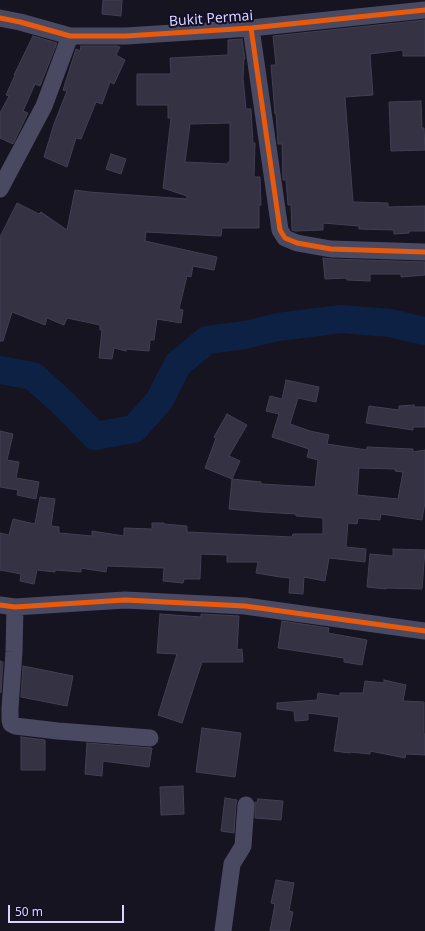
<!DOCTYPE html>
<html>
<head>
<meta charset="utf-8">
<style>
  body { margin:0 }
  #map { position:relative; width:425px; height:931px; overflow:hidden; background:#161421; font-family:"Noto Sans",sans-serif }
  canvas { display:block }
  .scale { position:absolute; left:8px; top:905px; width:116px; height:18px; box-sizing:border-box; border:2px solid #d9d4ff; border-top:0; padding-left:5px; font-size:12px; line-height:14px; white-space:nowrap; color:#d9d4ff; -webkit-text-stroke:3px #130f26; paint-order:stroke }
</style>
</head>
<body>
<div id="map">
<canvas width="425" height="931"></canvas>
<div class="scale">50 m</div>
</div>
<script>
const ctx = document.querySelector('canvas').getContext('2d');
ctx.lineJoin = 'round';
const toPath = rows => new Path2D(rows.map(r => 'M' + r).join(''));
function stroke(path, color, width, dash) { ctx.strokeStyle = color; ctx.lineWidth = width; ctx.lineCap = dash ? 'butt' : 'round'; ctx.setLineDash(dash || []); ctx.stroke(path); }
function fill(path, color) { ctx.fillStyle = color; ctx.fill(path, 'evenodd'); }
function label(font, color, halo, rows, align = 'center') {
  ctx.font = font + ' "Noto Sans",sans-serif'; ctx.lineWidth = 4; ctx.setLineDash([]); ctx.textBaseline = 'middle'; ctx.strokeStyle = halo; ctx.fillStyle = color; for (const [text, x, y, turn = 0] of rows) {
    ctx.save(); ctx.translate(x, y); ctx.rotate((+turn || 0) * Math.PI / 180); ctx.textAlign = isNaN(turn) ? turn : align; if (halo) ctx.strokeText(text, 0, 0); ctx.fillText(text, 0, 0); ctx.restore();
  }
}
stroke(toPath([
  [0,370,33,376,64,404,95,436,134,429,159,401,178,364,207,340,245,335,278,327,341,319,390,323,425,331]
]), '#0d2144', 28);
const building = toPath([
  [103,0,122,0,121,16,102,14,103,0],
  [425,20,425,56,403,56,403,50,370,54,373,95,345,97,353,202,388,203,388,207,425,206,425,231,409,231,409,233,394,234,394,230,359,229,359,226,323,223,323,230,295,231,292,230,291,205,288,205,286,180,283,180,282,144,278,144,276,114,275,114,271,65,276,65,273,36,425,20],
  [33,36,57,43,40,86,35,84,23,111,28,113,13,144,0,138,0,113,9,96,6,95,15,75,14,75,33,36],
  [242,39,245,59,244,59,243,78,246,109,251,109,253,143,255,143,254,177,260,177,261,205,259,205,259,228,222,228,221,236,146,232,145,241,217,257,214,270,193,266,191,277,187,276,179,309,183,310,181,323,157,319,154,340,150,340,149,351,126,349,126,351,114,348,112,359,99,358,102,330,100,330,100,325,67,318,64,325,47,318,45,325,12,312,3,341,0,341,0,237,17,203,39,214,41,212,67,230,75,190,89,192,187,199,187,196,163,188,171,118,168,118,168,105,137,105,137,74,171,74,170,58,228,55,228,40,242,39],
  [230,123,230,162,228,162,228,164,185,162,190,124,230,123],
  [81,46,117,46,120,47,116,55,125,60,114,84,110,82,102,104,96,102,81,139,76,138,67,167,44,157,54,124,67,91,63,90,76,49,80,51,81,46],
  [421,101,422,128,424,128,425,150,391,151,389,102,421,101],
  [111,154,126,159,121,174,106,169,111,154],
  [323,258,331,259,425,262,425,275,401,277,401,274,370,274,370,281,347,280,347,278,325,279,323,258],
  [286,380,319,387,316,402,298,398,290,424,310,431,329,435,327,444,367,450,367,447,413,449,413,452,425,450,425,502,422,520,381,514,380,520,358,518,357,524,348,523,346,547,366,549,365,562,329,558,325,581,304,577,303,594,289,593,290,578,280,577,256,573,258,562,227,562,227,555,201,554,200,579,184,579,183,583,163,581,164,568,107,566,106,572,81,568,81,572,55,570,55,572,37,570,34,584,20,581,21,574,0,570,0,533,9,535,13,519,35,524,40,497,55,499,51,526,59,527,59,533,92,536,92,531,124,536,124,528,152,529,152,523,164,523,164,524,187,526,187,532,292,537,293,534,323,534,323,518,296,516,296,514,262,512,229,509,232,479,261,482,261,484,315,487,318,460,307,457,309,449,272,437,279,414,266,411,270,396,282,399,286,380],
  [359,468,395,469,395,471,403,472,398,499,357,495,359,468],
  [414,405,414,407,425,407,425,427,413,427,413,430,366,423,369,406,399,410,399,406,414,405],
  [227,414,247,425,229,456,240,461,232,479,205,468,216,438,214,437,227,414],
  [0,431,13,434,7,460,19,462,16,478,39,482,36,499,17,495,18,490,0,487,0,431],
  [393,549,425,550,422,589,386,588,386,589,367,587,370,554,393,556,393,549],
  [160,614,201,617,201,614,239,616,237,650,242,649,243,662,202,662,182,723,158,715,177,654,157,653,160,614],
  [282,621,329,628,328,633,367,640,362,665,344,662,344,658,278,648,282,621],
  [0,661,3,662,1,693,0,692,0,661],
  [23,666,73,676,67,706,21,697,23,666],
  [384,680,406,685,403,701,424,702,424,734,425,734,425,755,406,754,405,758,370,751,370,754,350,752,350,753,334,751,339,717,308,713,308,720,295,721,294,711,277,709,277,703,317,700,318,693,340,696,340,693,363,693,365,681,384,683,384,680],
  [202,728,241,733,235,777,196,772,202,728],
  [21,737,45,740,45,770,21,770,21,737],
  [87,743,152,748,149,767,103,761,102,776,85,774,87,743],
  [183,786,184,814,161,815,160,787,183,786],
  [225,798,237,800,236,804,234,833,221,831,225,798],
  [258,799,283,801,281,820,255,818,255,802,257,803,258,799],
  [276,880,294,883,289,911,293,912,289,931,270,931,275,904,271,903,276,880]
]);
fill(building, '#343243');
stroke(building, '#433f54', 1);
stroke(toPath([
  [0,18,20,22,70,36,126,36,251,28,425,10],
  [251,28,280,230,285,238,297,243,331,249,425,252],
  [0,189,44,106,70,36],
  [0,605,15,607,125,600,245,606,425,631],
  [15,607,14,652,10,708,10,720,11,724,15,726,58,731,150,738],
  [223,931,232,864,243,846,246,805]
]), '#4a4962', 17);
stroke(toPath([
  [0,18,20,22,70,36,126,36,251,28,425,10],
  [251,28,280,230,285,238,297,243,331,249,425,252],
  [0,605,15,607,125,600,245,606,425,631]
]), '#e8590c', 5);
label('14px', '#d9d4ff', '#130f26', [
  ["Bukit Permai",211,19,-4]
]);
</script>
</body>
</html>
